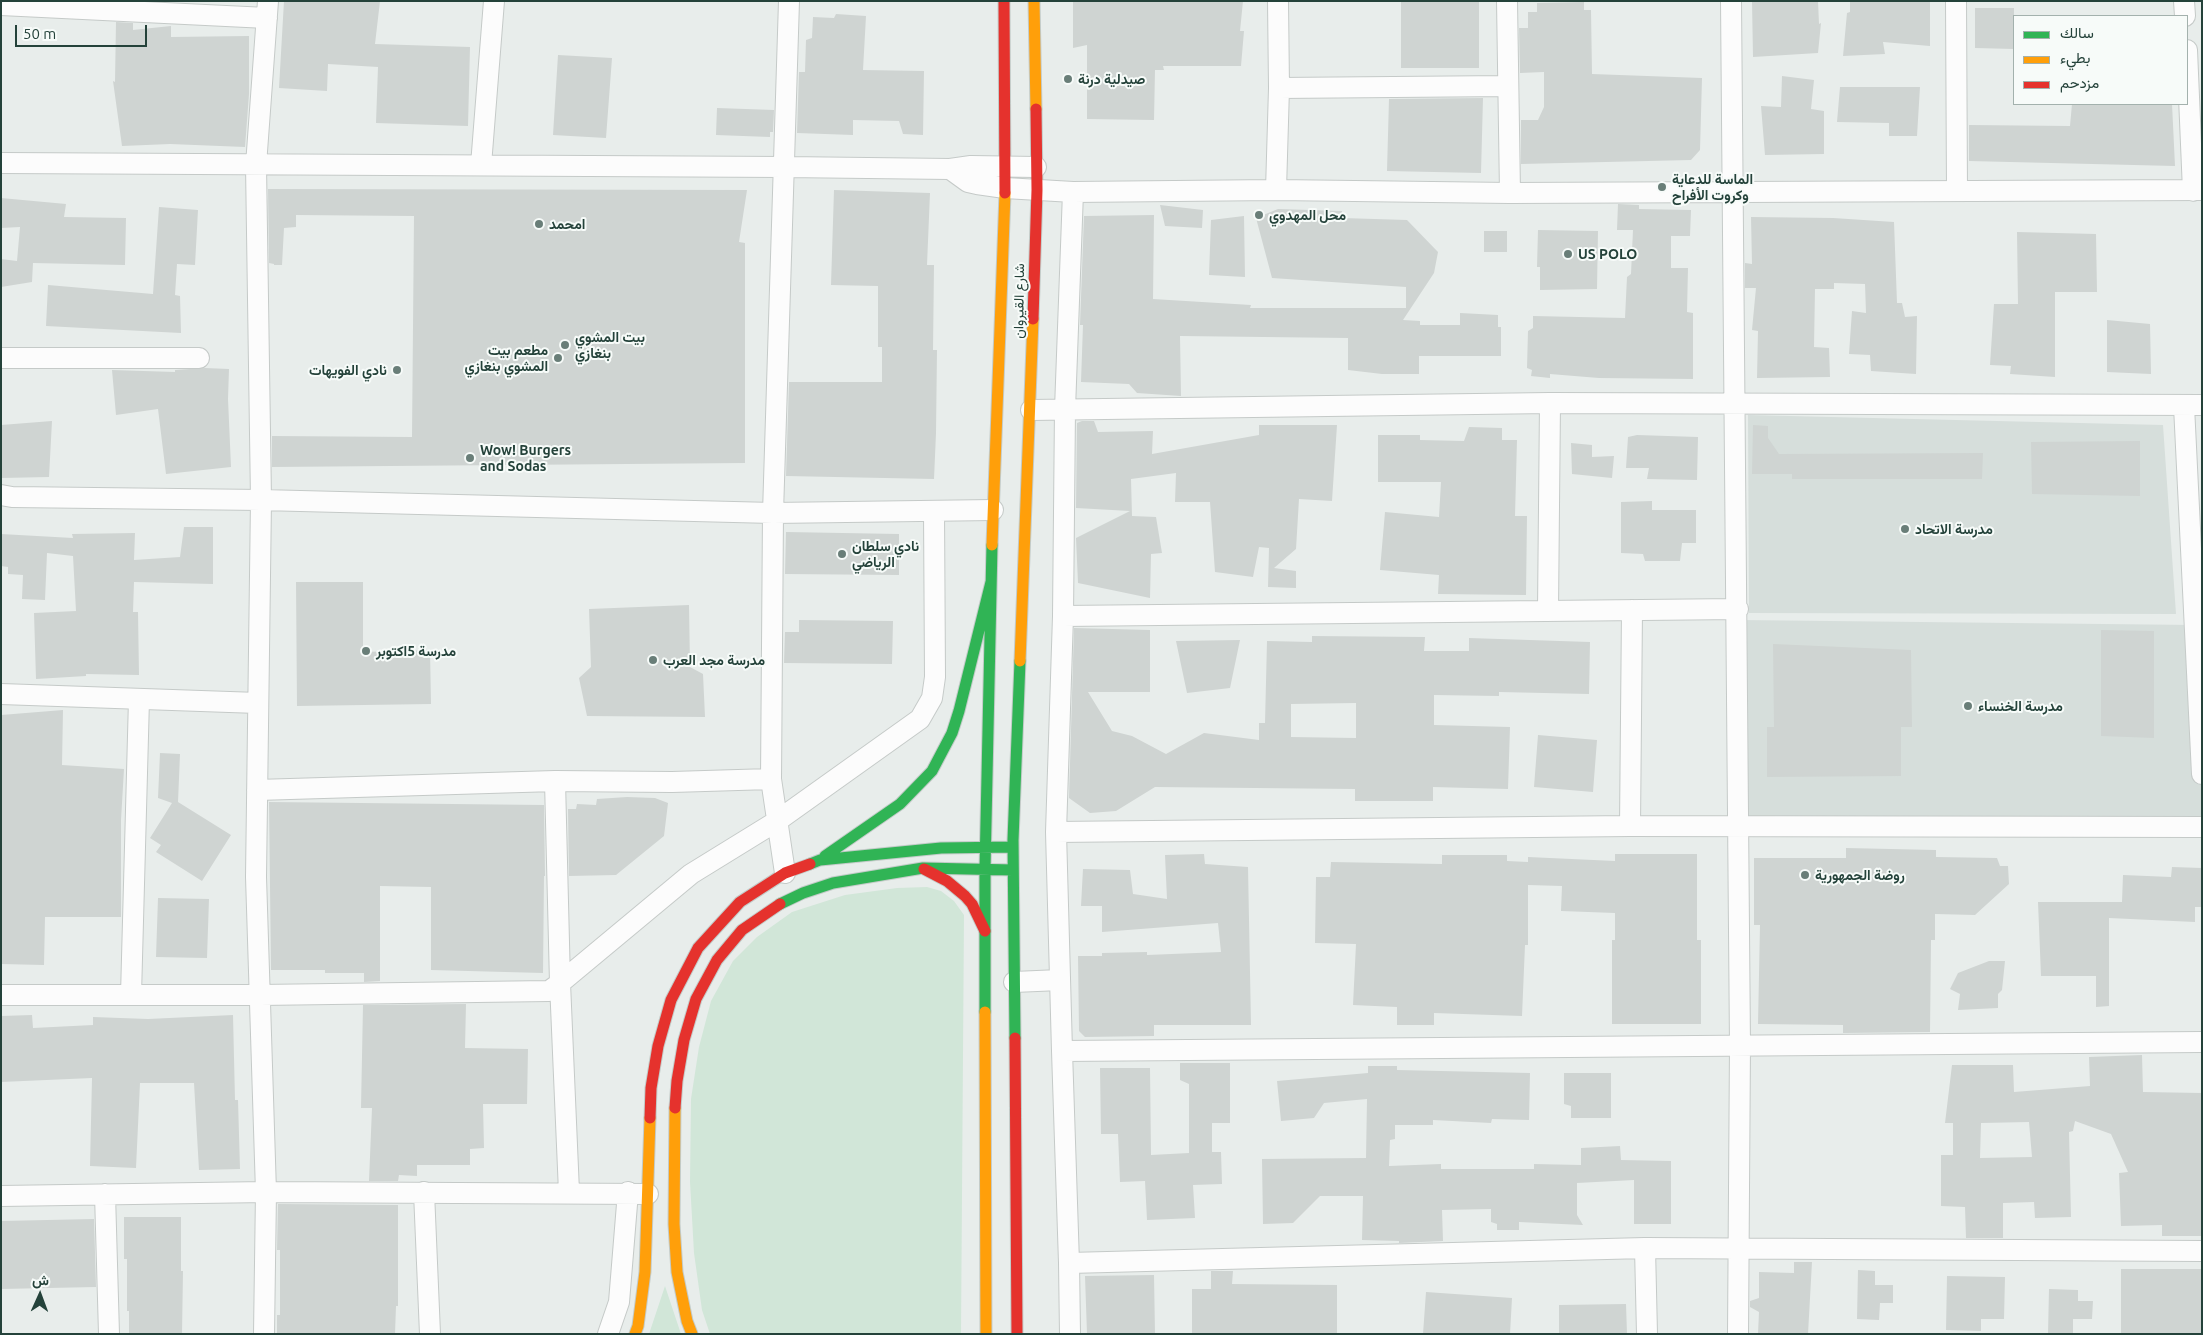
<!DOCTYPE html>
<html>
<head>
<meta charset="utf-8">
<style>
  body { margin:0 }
  #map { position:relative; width:2203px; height:1335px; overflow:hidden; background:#e8edeb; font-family:Ubuntu,Vazirmatn,sans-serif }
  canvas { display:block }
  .frame { position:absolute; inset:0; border:2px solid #24423a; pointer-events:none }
  .legend { position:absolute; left:2013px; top:15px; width:175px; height:90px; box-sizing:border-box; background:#f7fbf9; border:1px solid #a3b1ad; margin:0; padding:6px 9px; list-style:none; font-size:15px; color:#24423a }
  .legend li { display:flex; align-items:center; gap:10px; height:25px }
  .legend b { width:25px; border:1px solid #a3b1ad }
  .north { position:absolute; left:15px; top:1270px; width:50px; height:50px; -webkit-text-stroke:4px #f7fbf9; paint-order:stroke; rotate:2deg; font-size:14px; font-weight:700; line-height:20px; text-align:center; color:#24423a }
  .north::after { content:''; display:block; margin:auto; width:18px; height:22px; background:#24423a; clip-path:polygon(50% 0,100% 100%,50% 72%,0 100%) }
  .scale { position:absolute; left:15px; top:25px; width:132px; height:22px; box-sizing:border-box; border:2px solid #24423a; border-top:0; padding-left:6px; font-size:15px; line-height:18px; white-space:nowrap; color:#24423a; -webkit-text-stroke:4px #f7fbf9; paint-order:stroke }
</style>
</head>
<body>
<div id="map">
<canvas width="2203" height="1335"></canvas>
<div class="frame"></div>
<ul class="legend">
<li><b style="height:6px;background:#30b455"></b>سالك</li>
<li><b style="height:6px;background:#ff9f0a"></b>بطيء</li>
<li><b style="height:6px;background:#e5322d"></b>مزدحم</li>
</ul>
<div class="north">ش</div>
<div class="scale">50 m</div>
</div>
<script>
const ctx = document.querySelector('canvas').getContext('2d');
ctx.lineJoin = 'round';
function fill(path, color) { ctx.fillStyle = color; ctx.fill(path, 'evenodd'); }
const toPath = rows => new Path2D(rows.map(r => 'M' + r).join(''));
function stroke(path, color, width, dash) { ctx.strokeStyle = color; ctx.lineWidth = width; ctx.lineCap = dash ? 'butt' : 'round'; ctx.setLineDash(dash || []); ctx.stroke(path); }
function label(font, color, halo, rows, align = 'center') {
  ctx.font = font + ' Ubuntu,Vazirmatn,sans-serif'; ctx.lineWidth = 4; ctx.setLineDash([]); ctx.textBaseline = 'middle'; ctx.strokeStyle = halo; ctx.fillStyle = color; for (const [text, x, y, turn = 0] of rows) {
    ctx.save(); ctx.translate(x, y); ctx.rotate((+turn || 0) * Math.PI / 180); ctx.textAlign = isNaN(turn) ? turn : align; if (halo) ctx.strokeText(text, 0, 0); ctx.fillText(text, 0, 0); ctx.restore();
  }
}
fill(toPath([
  [1748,415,2163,425,2176,614,1749,613],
  [1739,620,2194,625,2202,788,2202,827,1738,825]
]), '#d6dedb');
fill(toPath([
  [927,887,941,891,954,901,964,915,961,1334,710,1334,702,1310,694,1253,690,1182,691,1099,699,1047,711,1001,733,961,757,937,792,912,845,895,897,888],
  [665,1286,681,1334,649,1334]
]), '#d1e6d8');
fill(toPath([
  [284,1,380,1,375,44,470,47,468,126,376,123,378,67,328,64,327,91,279,88],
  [1073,1,1243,1,1240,31,1244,31,1241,66,1163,66,1164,70,1155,70,1154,120,1087,119,1087,45,1073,48],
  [1401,1,1479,1,1479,68,1401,68],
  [1752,1,1818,1,1819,24,1821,23,1818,53,1753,57],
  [1850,1,1930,1,1930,46,1883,42,1885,54,1843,56,1847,13,1850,12],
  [1584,2,1584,10,1591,10,1592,74,1702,78,1700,150,1691,160,1521,164,1521,120,1538,120,1544,107,1544,72,1520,73,1519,28,1528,28,1528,12,1537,12,1537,3],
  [1975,8,2014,8,2014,49,1975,48],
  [836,14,866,16,863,70,924,71,923,135,903,134,899,121,853,120,853,135,797,133,799,72,805,72,806,40,812,38,813,17,834,18],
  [116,22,133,23,133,30,171,26,171,37,249,36,249,94,245,147,170,144,122,146,113,81,115,82],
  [558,55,612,58,606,138,553,135],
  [1782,76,1814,80,1811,109,1824,111,1824,154,1765,155,1761,106,1781,107],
  [1840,87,1920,87,1917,136,1889,136,1889,123,1837,122],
  [1483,98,1481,173,1387,171,1389,99],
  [2072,104,2172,104,2175,166,1969,161,1969,125,2070,126],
  [717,108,774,110,773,132,770,132,770,137,716,135],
  [268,189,747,190,739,242,745,243,745,463,272,467,272,436,412,437,414,216,296,215,296,227,284,228,282,265,274,265,274,264,269,263],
  [834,190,930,193,927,265,934,265,933,350,937,350,936,433,934,479,786,476,789,382,882,382,882,347,878,347,878,286,831,285],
  [1,198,66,204,64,217,126,218,125,265,33,263,32,282,1,287,1,259,17,261,20,227,1,228],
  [1618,204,1639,205,1639,209,1691,210,1690,236,1671,236,1671,268,1688,268,1687,312,1693,313,1693,379,1599,378,1550,374,1550,378,1531,376,1532,370,1527,368,1528,331,1533,328,1533,316,1625,318,1627,277,1631,274,1633,230,1617,230],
  [1160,205,1203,210,1202,228,1165,226],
  [159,207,198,210,195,265,177,264,175,295,180,296,181,333,46,326,48,285,153,294],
  [1278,209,1342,211,1342,218,1407,220,1438,252,1434,273,1403,320,1420,321,1420,325,1460,325,1460,313,1498,315,1498,327,1501,327,1501,356,1419,356,1419,374,1382,374,1348,370,1348,338,1180,336,1181,396,1137,393,1129,384,1081,382,1083,325,1080,325,1084,216,1154,215,1153,299,1251,305,1250,308,1406,308,1406,287,1272,278,1256,218],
  [1244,216,1245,277,1209,275,1211,220],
  [1751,217,1833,218,1894,222,1897,303,1902,303,1905,317,1917,316,1916,374,1871,371,1870,355,1849,354,1852,311,1866,313,1865,284,1834,283,1834,289,1815,289,1814,347,1829,348,1830,377,1757,378,1758,331,1752,330,1756,288,1745,288,1745,263,1752,264],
  [1538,230,1598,231,1597,289,1540,290,1540,267,1537,267],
  [1484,231,1507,231,1507,252,1484,252],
  [2017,232,2096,234,2097,292,2055,292,2055,377,2010,374,2011,366,1990,365,1994,304,2018,304],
  [2107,320,2150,324,2151,374,2107,372],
  [205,368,229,369,228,399,231,467,166,474,158,409,116,415,112,370,175,372,175,370],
  [52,421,49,477,1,478,1,425],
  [1082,421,1094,421,1098,432,1153,431,1152,454,1259,435,1259,425,1337,425,1332,501,1299,499,1296,549,1274,568,1296,571,1296,588,1268,587,1269,548,1259,547,1253,577,1215,572,1210,502,1175,502,1176,473,1131,479,1132,516,1156,517,1162,553,1151,554,1150,598,1078,583,1076,538,1130,511,1076,508,1077,423],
  [1753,425,1768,426,1768,438,1779,454,1983,453,1982,479,1792,479,1792,474,1752,474],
  [1469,427,1502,428,1502,440,1517,440,1515,516,1527,516,1526,595,1438,594,1439,575,1380,570,1385,512,1439,517,1441,482,1378,482,1378,435,1420,435,1420,440,1464,441],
  [1637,435,1698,437,1697,480,1647,479,1649,468,1626,468,1628,437],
  [2140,441,2140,496,2032,494,2031,442],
  [1571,443,1592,445,1592,457,1614,456,1612,478,1572,474],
  [1652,501,1652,510,1696,510,1696,543,1682,543,1680,561,1645,561,1643,554,1621,553,1621,502],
  [184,527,213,527,213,584,134,582,133,612,138,612,139,675,86,674,86,676,36,679,34,613,76,611,73,556,47,553,45,600,22,599,23,575,8,574,8,567,1,566,1,534,73,538,72,534,135,533,134,560,180,557],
  [786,532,899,534,899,575,785,574],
  [296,582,363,582,363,652,430,650,431,704,297,706],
  [689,605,690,667,703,674,705,717,587,716,579,678,591,667,589,609],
  [799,620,893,621,892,664,784,663,785,632,799,632],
  [1074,628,1150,630,1150,692,1088,692,1112,731,1132,736,1166,754,1204,733,1259,740,1259,723,1265,723,1267,641,1312,642,1312,636,1425,637,1424,651,1469,651,1469,638,1590,642,1589,694,1499,692,1499,696,1434,695,1434,725,1510,727,1508,789,1433,787,1433,801,1355,801,1355,789,1155,787,1116,811,1090,813,1069,798],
  [1356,703,1356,738,1291,737,1291,704],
  [2101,630,2154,631,2154,738,2101,736],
  [1240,640,1230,688,1187,693,1176,641],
  [1773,644,1911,650,1912,727,1901,727,1901,776,1767,777,1767,727,1774,727],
  [63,710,62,765,124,769,121,820,121,917,45,917,44,965,1,964,1,715],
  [1538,735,1597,740,1593,792,1534,787],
  [160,753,180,754,178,802,231,835,202,881,156,852,161,845,150,838,172,803,158,798],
  [627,797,655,798,668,803,664,836,616,875,569,876,568,809,576,809,577,804,596,805,597,799],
  [269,802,544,805,545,876,544,876,543,973,431,970,431,887,380,886,380,981,364,982,364,973,325,973,325,970,271,970],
  [1846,848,1936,850,1936,857,1997,858,2000,866,2008,866,2009,884,1975,915,1935,914,1935,940,1931,940,1930,1032,1843,1033,1843,1025,1758,1024,1760,925,1754,925,1754,858,1846,858],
  [1204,854,1205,864,1248,867,1251,1025,1154,1025,1154,1036,1085,1037,1079,1031,1078,956,1102,956,1102,953,1147,952,1147,955,1221,952,1218,923,1102,932,1102,906,1081,906,1083,869,1130,870,1133,894,1167,899,1165,855],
  [1615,854,1697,854,1697,940,1701,940,1701,1024,1612,1024,1612,940,1615,940,1615,913,1561,911,1562,886,1528,885,1528,945,1525,945,1522,1016,1434,1013,1434,1025,1397,1025,1397,1007,1353,1005,1356,944,1315,943,1316,877,1330,877,1331,862,1442,864,1442,855,1507,855,1507,861,1528,862,1528,857,1615,861],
  [2172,867,2202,868,2202,907,2195,907,2195,922,2109,918,2109,1006,2096,1007,2096,976,2041,976,2038,902,2122,902,2123,875,2171,877],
  [158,898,209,899,207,958,156,957],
  [1989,961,2005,961,2002,990,1998,994,1998,1008,1958,1010,1960,994,1950,989,1958,973],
  [466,1004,465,1048,528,1049,527,1104,483,1104,484,1148,470,1149,470,1165,417,1165,417,1176,399,1175,398,1181,369,1181,372,1108,361,1108,363,1005],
  [32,1015,33,1028,93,1025,93,1017,148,1019,233,1015,235,1100,238,1100,240,1169,199,1170,194,1083,140,1083,136,1168,90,1166,92,1078,1,1082,1,1016],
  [2142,1055,2143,1092,2202,1093,2202,1236,2162,1236,2162,1225,2121,1226,2119,1173,2128,1172,2111,1134,2075,1121,2073,1131,2069,1132,2071,1217,2035,1218,2034,1202,2003,1203,2003,1238,1966,1238,1965,1207,1941,1206,1941,1155,1953,1155,1953,1123,1945,1123,1952,1065,2013,1065,2014,1092,2090,1086,2089,1057],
  [2029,1122,2032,1157,1980,1158,1981,1123],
  [1180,1063,1230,1063,1230,1123,1212,1123,1212,1152,1221,1152,1222,1184,1193,1185,1195,1218,1147,1220,1145,1181,1120,1182,1118,1134,1101,1134,1100,1068,1150,1068,1151,1155,1189,1153,1189,1084,1180,1080],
  [1368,1066,1397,1066,1397,1070,1530,1073,1529,1120,1492,1119,1491,1123,1433,1120,1433,1125,1395,1125,1395,1139,1390,1140,1389,1166,1441,1164,1441,1169,1534,1169,1534,1164,1581,1165,1581,1148,1620,1146,1621,1160,1671,1161,1671,1224,1634,1224,1634,1180,1577,1183,1577,1215,1583,1225,1519,1222,1519,1230,1497,1230,1497,1224,1491,1222,1491,1209,1442,1210,1443,1241,1399,1243,1399,1241,1362,1240,1363,1196,1320,1196,1293,1223,1263,1224,1262,1159,1366,1158,1367,1099,1324,1103,1314,1118,1281,1121,1277,1081,1368,1073],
  [1564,1073,1611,1073,1611,1118,1571,1118,1571,1106,1564,1104],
  [278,1204,398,1205,398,1306,396,1306,395,1334,277,1334,277,1315,280,1315,280,1250,277,1250],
  [124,1217,181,1217,181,1271,183,1271,182,1334,129,1334,129,1311,127,1311,127,1259,124,1259],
  [94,1219,96,1287,1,1289,1,1221],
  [1794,1262,1812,1262,1808,1334,1758,1334,1759,1312,1750,1307,1750,1301,1759,1298,1759,1272,1794,1273],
  [2121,1269,2202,1269,2202,1334,2121,1334],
  [1858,1270,1875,1271,1875,1285,1893,1285,1893,1303,1880,1303,1879,1320,1857,1319],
  [1211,1271,1233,1271,1232,1284,1337,1285,1337,1334,1192,1334,1192,1289,1211,1289],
  [1154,1275,1155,1334,1087,1334,1085,1276],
  [1947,1276,2005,1277,2004,1319,1981,1319,1981,1331,1946,1330],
  [2049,1289,2078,1290,2078,1301,2093,1301,2092,1319,2073,1319,2073,1334,2048,1334],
  [1426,1292,1512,1298,1510,1334,1423,1334],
  [1626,1304,1627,1334,1559,1334,1559,1305]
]), '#cfd4d2');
const street = toPath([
  [1507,1,1510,193],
  [1731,1,1740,1045,1738,1334],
  [1956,1,1957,191],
  [2184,1,2185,16],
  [1,5,267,18],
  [2187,50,2193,191],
  [1279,88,1508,86],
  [1,163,785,167,950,169,971,166,1036,167],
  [481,165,494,1],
  [950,169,968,182,977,184,1005,188,1073,192,1276,190,1510,193,2202,190],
  [1276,190,1279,88,1278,1],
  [1073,192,1065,409,1063,616,1056,832,1630,826,2202,827],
  [1,358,199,358],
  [2184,406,2202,774],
  [1031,410,1550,403,2202,405],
  [1,495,12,497,261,500,773,513,993,510],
  [1548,610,1550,403],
  [1063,616,1738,609],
  [1,694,258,703],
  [257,790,555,781,672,782,771,779],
  [1630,826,1632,610],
  [1056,832,1062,1051,2202,1042],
  [785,873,771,779,773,513,789,1],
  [1014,982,1060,980],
  [1,995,260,995,549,991,560,983,555,781],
  [131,995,139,699],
  [1062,1051,1069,1263,1645,1248,2202,1251],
  [424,1192,430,1334],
  [569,1192,560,983,691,874,777,821,920,719,932,698,935,677,934,511],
  [105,1194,109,1334],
  [1,1196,266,1192,648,1194],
  [1645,1248,1647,1334],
  [1069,1263,1070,1334],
  [264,1334,266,1192,256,877,261,500,256,165,268,1],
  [608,1334,619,1302,628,1192]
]);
const fast = toPath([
  [825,856,900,804,932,771,952,733,959,711,991,582],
  [810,864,820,860,941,848,1013,847],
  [780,904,803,893,833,883,923,868,1013,870],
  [985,1012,985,869,992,545],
  [1015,1038,1013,840,1020,661]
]);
const slow = toPath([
  [1034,1,1036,109],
  [992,545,1005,193],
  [1020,661,1033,319],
  [985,1012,986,1334],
  [675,1108,674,1224,677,1272,687,1321,692,1334],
  [635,1334,638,1326,645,1272,650,1118]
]);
const jam = toPath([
  [1004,1,1005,193],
  [1033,319,1037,190,1036,109],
  [924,869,947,881,965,896,972,904,985,931],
  [1015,1038,1017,1334],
  [675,1108,677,1081,684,1040,696,999,717,960,742,930,780,904],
  [650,1118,651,1088,658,1046,671,1000,698,948,740,902,785,873,810,864]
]);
stroke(street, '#c5cac8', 22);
stroke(fast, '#c3cbc8', 13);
stroke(slow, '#c3cbc8', 13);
stroke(jam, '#c3cbc8', 13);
stroke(street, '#fcfcfc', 20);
stroke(fast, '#30b455', 11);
stroke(slow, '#ff9f0a', 11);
stroke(jam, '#e5322d', 11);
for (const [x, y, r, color] of [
  [1068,79,5,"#697e78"],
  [1662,187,5,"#697e78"],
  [1259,215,5,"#697e78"],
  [539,224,5,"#697e78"],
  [1568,254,5,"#697e78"],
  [565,345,5,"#697e78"],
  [558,358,5,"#697e78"],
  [397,370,5,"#697e78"],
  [470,458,5,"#697e78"],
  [1905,529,5,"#697e78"],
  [842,554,5,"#697e78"],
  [366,651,5,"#697e78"],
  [653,660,5,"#697e78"],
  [1968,706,5,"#697e78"],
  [1805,875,5,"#697e78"]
]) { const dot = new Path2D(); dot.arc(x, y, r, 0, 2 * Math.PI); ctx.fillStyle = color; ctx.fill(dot); stroke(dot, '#f7fbf9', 2); }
label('bold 14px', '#24423a', '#f7fbf9', [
  ["صيدلية درنة",1078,79],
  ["الماسة للدعاية",1672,179],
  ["وكروت الأفراح",1672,195],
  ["محل المهدوي",1269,215],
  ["امحمد",549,224],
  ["US POLO",1578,254],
  ["بيت المشوي",575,337],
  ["بنغازي",575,353],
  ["مطعم بيت",548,350,"right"],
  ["المشوي بنغازي",548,366,"right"],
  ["نادي الفويهات",387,370,"right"],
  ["Wow! Burgers",480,450],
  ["and Sodas",480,466],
  ["مدرسة الاتحاد",1915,529],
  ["نادي سلطان",852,546],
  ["الرياضي",852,562],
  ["مدرسة 5اكتوبر",376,651],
  ["مدرسة مجد العرب",663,660],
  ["مدرسة الخنساء",1978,706],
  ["روضة الجمهورية",1815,875]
], 'left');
label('14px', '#24423a', '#f7fbf9', [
  ["شارع القيروان",1019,301,-89]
]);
</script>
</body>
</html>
